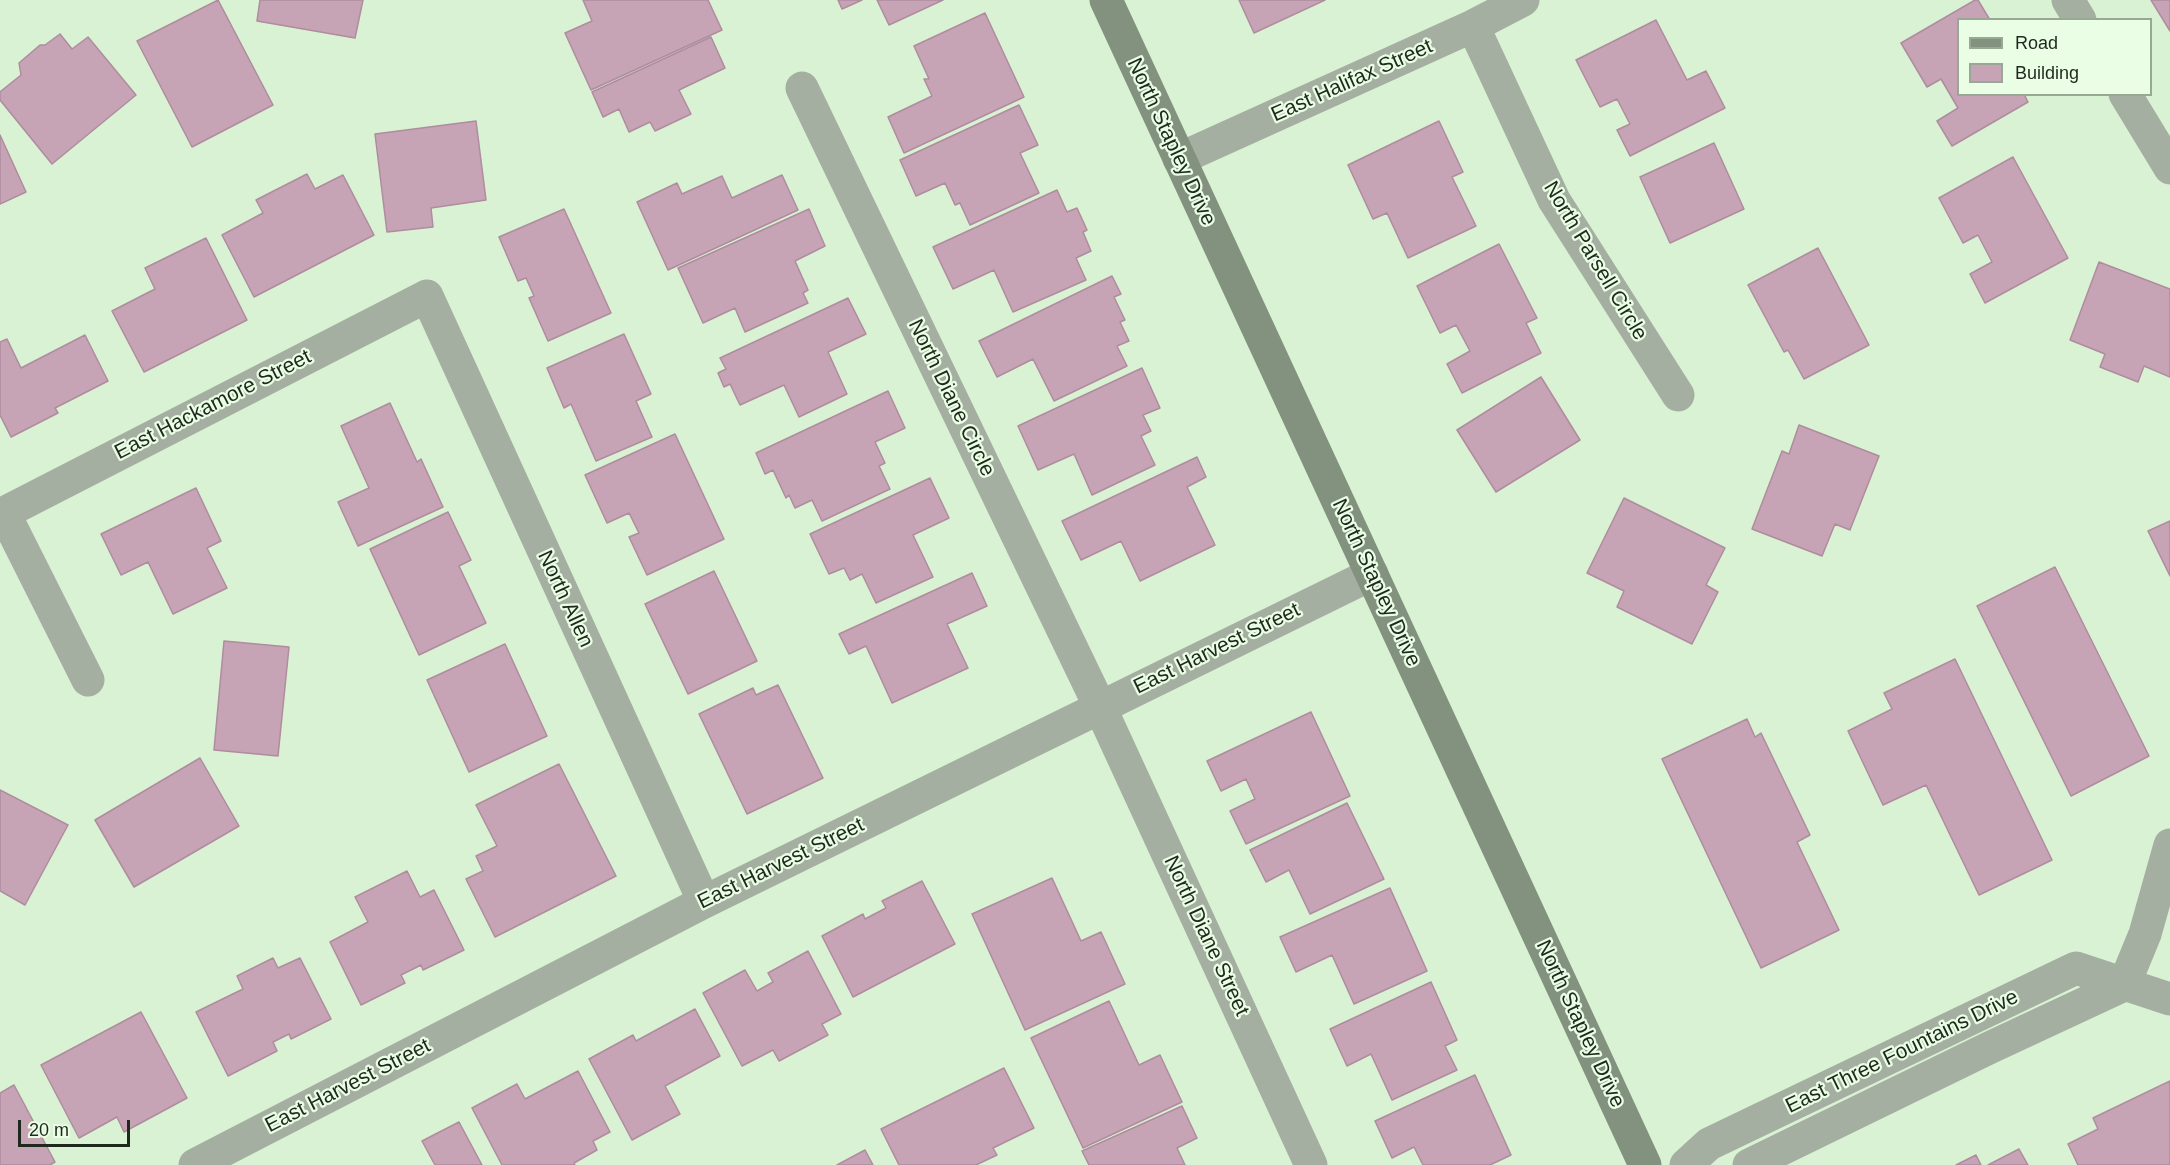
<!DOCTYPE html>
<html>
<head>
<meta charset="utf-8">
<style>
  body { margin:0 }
  #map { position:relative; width:2170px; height:1165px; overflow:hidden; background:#d9f2d3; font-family:Arial,sans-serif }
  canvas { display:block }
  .legend { position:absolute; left:1957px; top:18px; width:195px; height:78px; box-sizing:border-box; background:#eafee5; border:2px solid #99a895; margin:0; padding:8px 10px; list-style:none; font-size:18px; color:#1f281c }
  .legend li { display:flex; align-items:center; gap:12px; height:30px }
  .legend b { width:30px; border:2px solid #99a895 }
  .scale { position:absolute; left:18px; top:1120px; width:112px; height:27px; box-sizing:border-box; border:3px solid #1f281c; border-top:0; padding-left:8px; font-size:18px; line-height:21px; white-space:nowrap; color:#1f281c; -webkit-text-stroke:4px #eafee5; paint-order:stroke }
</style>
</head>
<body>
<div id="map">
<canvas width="2170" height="1165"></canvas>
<ul class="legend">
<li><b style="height:8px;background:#83927f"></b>Road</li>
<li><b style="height:16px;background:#c6a3b5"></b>Building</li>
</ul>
<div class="scale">20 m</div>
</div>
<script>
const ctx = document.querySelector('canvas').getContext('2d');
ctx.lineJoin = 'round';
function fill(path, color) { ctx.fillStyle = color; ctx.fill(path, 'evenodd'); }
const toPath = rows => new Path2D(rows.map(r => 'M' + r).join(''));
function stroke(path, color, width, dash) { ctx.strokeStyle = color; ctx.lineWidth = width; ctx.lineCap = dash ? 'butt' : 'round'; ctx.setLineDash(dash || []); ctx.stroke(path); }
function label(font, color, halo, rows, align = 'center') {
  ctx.font = font + ' Arial,sans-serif'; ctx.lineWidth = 4.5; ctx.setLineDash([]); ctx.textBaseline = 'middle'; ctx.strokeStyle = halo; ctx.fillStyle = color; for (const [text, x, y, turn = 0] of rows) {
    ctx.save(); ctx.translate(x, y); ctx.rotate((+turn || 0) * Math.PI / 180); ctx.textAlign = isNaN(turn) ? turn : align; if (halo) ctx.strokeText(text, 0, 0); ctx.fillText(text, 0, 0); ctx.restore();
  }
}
const building = toPath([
  [218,0,273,105,192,147,137,41,218,0],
  [260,0,363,0,355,38,257,21,260,0],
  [583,0,708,0,722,30,591,90,565,33,592,21,583,0],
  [838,0,862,0,842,9,838,0],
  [877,0,943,0,889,25,877,0],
  [1239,0,1325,0,1254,33,1239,0],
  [1975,0,1978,0,1990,20,1958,20,1958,94,2024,94,2028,102,1952,146,1937,121,1958,108,1941,79,1927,87,1901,43,1975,0],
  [2151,0,2170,0,2170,31,2151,0],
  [985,13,1024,97,904,153,888,117,932,96,924,79,929,79,914,46,985,13],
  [1656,20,1687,80,1706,71,1725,108,1630,156,1617,130,1630,124,1617,99,1600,107,1576,60,1656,20],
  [60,34,72,49,88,37,136,95,52,164,0,100,0,92,21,75,19,63,40,45,45,45,60,34],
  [711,37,725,68,679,90,691,114,655,131,650,122,629,132,619,109,603,117,592,92,711,37],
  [1019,105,1038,145,1020,153,1039,193,970,225,960,203,955,205,945,183,916,196,900,160,1019,105],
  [476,121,486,200,431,208,433,227,387,232,375,134,476,121],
  [1439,121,1463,172,1452,177,1476,226,1408,258,1387,213,1373,219,1348,165,1439,121],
  [0,135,26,192,0,204,0,135],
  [1714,143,1744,209,1670,243,1640,177,1714,143],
  [2013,157,2068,258,1985,303,1970,274,1992,262,1978,235,1963,243,1939,198,2013,157],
  [307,174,315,189,343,175,374,235,254,297,222,235,263,213,256,200,307,174],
  [782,175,798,210,668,270,637,202,677,183,682,194,722,176,732,198,782,175],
  [1057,190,1067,212,1077,208,1087,230,1083,232,1091,251,1076,258,1086,280,1013,312,994,270,953,289,933,247,1057,190],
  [564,209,611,313,548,341,529,298,534,296,526,278,518,281,499,237,564,209],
  [809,209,825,246,795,261,808,290,803,293,808,303,745,332,735,308,703,323,678,268,809,209],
  [206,238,247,320,144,372,112,311,155,289,145,268,206,238],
  [1499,244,1537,318,1526,323,1541,353,1462,393,1447,364,1470,351,1456,325,1440,333,1417,286,1499,244],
  [1818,248,1869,345,1804,379,1788,350,1784,352,1748,285,1818,248],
  [2099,262,2170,289,2170,377,2144,366,2138,382,2100,367,2105,354,2070,340,2099,262],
  [1112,276,1121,294,1114,297,1125,320,1120,322,1129,341,1117,346,1127,366,1054,401,1033,359,997,377,979,341,1112,276],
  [848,298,866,334,828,352,847,394,799,417,784,385,740,405,730,384,724,387,718,373,726,369,720,358,848,298],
  [624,334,651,394,636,401,652,437,596,461,571,404,564,408,547,368,624,334],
  [85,335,108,381,55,408,58,413,11,437,0,415,0,342,7,339,21,368,85,335],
  [1142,368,1160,408,1143,415,1151,431,1141,436,1155,465,1092,495,1074,454,1038,470,1018,426,1142,368],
  [1541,377,1580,440,1496,492,1457,430,1541,377],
  [888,391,905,428,875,442,885,463,879,466,890,489,822,521,812,500,795,508,789,495,786,498,773,470,765,474,756,453,888,391],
  [390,403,417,462,421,459,443,507,358,546,338,502,369,488,341,426,390,403],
  [1799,425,1879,456,1850,530,1835,524,1822,556,1752,529,1782,451,1789,454,1799,425],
  [675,434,724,539,647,575,629,537,639,533,629,513,607,523,585,475,675,434],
  [1197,457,1206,477,1187,487,1215,545,1140,581,1121,541,1081,560,1062,521,1197,457],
  [930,478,949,518,913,535,933,577,876,603,862,574,850,580,844,568,829,574,810,534,930,478],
  [196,488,221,541,207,548,227,588,173,614,148,562,121,575,101,534,196,488],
  [1624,498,1725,548,1706,585,1718,592,1692,644,1617,607,1624,591,1587,573,1624,498],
  [448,512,471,560,459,566,486,623,419,655,370,549,448,512],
  [2170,521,2170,576,2148,531,2170,521],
  [2055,567,2149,756,2071,796,1977,606,2055,567],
  [714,571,757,661,688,694,645,604,714,571],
  [972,573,987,606,947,624,968,668,892,703,866,646,849,654,839,634,972,573],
  [224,641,289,647,278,756,214,750,224,641],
  [505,644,547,736,469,772,427,680,505,644],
  [1955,659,2052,860,1979,895,1926,785,1883,805,1848,731,1892,709,1884,693,1955,659],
  [778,685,823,778,747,814,699,714,753,688,756,695,778,685],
  [1311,712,1350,796,1246,844,1230,811,1255,799,1246,779,1221,791,1207,761,1311,712],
  [1747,719,1755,737,1761,733,1810,835,1797,842,1839,930,1761,968,1662,759,1747,719],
  [200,758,239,826,134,887,95,820,200,758],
  [559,764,616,876,495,937,466,879,483,871,476,856,497,846,476,805,559,764],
  [0,790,68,825,25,905,0,891,0,790],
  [1347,803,1384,879,1310,914,1289,870,1266,882,1250,850,1347,803],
  [407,871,420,897,434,890,464,950,423,970,421,965,401,975,405,983,361,1005,330,942,368,922,355,897,407,871],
  [1052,878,1081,941,1101,932,1125,984,1025,1030,972,914,1052,878],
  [922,881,955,944,853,997,822,936,863,914,865,919,886,908,882,901,922,881],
  [1390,888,1427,971,1354,1004,1332,955,1296,972,1280,937,1390,888],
  [808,951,841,1014,822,1024,828,1035,779,1061,773,1050,742,1066,703,993,745,970,757,991,773,982,768,973,808,951],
  [273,958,278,968,300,958,331,1019,291,1039,289,1034,273,1042,277,1051,228,1076,196,1012,243,989,237,976,273,958],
  [1431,982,1457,1040,1445,1046,1457,1070,1392,1100,1371,1054,1347,1066,1330,1029,1431,982],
  [1109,1001,1139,1065,1160,1055,1182,1102,1083,1148,1031,1038,1109,1001],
  [695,1009,720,1056,665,1086,680,1114,632,1140,589,1059,633,1035,636,1041,695,1009],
  [141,1012,187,1098,124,1132,117,1117,79,1138,41,1065,141,1012],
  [1004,1068,1034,1128,993,1148,997,1155,976,1165,899,1165,881,1129,1004,1068],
  [578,1071,610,1132,593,1141,597,1150,574,1163,575,1165,502,1165,472,1108,517,1084,525,1099,578,1071],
  [1475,1075,1511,1155,1490,1165,1423,1165,1414,1147,1392,1158,1375,1121,1475,1075],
  [2170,1081,2170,1165,2078,1165,2068,1144,2098,1129,2093,1118,2170,1081],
  [14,1085,55,1162,50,1165,0,1165,0,1093,14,1085],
  [1182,1106,1197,1138,1177,1148,1185,1165,1089,1165,1082,1151,1182,1106],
  [459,1122,482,1165,435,1165,422,1141,459,1122],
  [2019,1149,2028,1165,1988,1165,2019,1149],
  [865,1150,873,1165,837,1165,865,1150],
  [1976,1155,1981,1165,1956,1165,1976,1155]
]);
fill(building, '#c6a3b5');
stroke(building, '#af8c9e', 1.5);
stroke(toPath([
  [2068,0,2080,20],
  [1473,26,1554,200,1678,395],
  [802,88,1100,707,1311,1165],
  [2125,94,2170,168],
  [1179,159,1473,26,1523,0],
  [4,513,88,680],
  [0,515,427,296,704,902],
  [195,1165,704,902,1372,574],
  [1686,1165,1709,1144,2076,968,2170,999],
  [1749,1165,1989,1048,2124,985,2145,934,2170,845]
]), '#a4afa2', 33);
stroke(toPath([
  [1106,0,1645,1165]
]), '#83927f', 33);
label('21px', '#1f281c', '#eafee5', [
  ["East Halifax Street",1352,81,-24],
  ["North Stapley Drive",1171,142,65],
  ["North Parsell Circle",1595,261,59],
  ["North Diane Circle",951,398,64],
  ["East Hackamore Street",213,405,-27],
  ["North Stapley Drive",1376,583,65],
  ["North Allen",565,599,65],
  ["East Harvest Street",1217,649,-26],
  ["East Harvest Street",781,864,-26],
  ["North Diane Street",1206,936,65],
  ["North Stapley Drive",1580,1024,65],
  ["East Three Fountains Drive",1902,1052,-26],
  ["East Harvest Street",348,1086,-27]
]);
</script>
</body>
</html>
